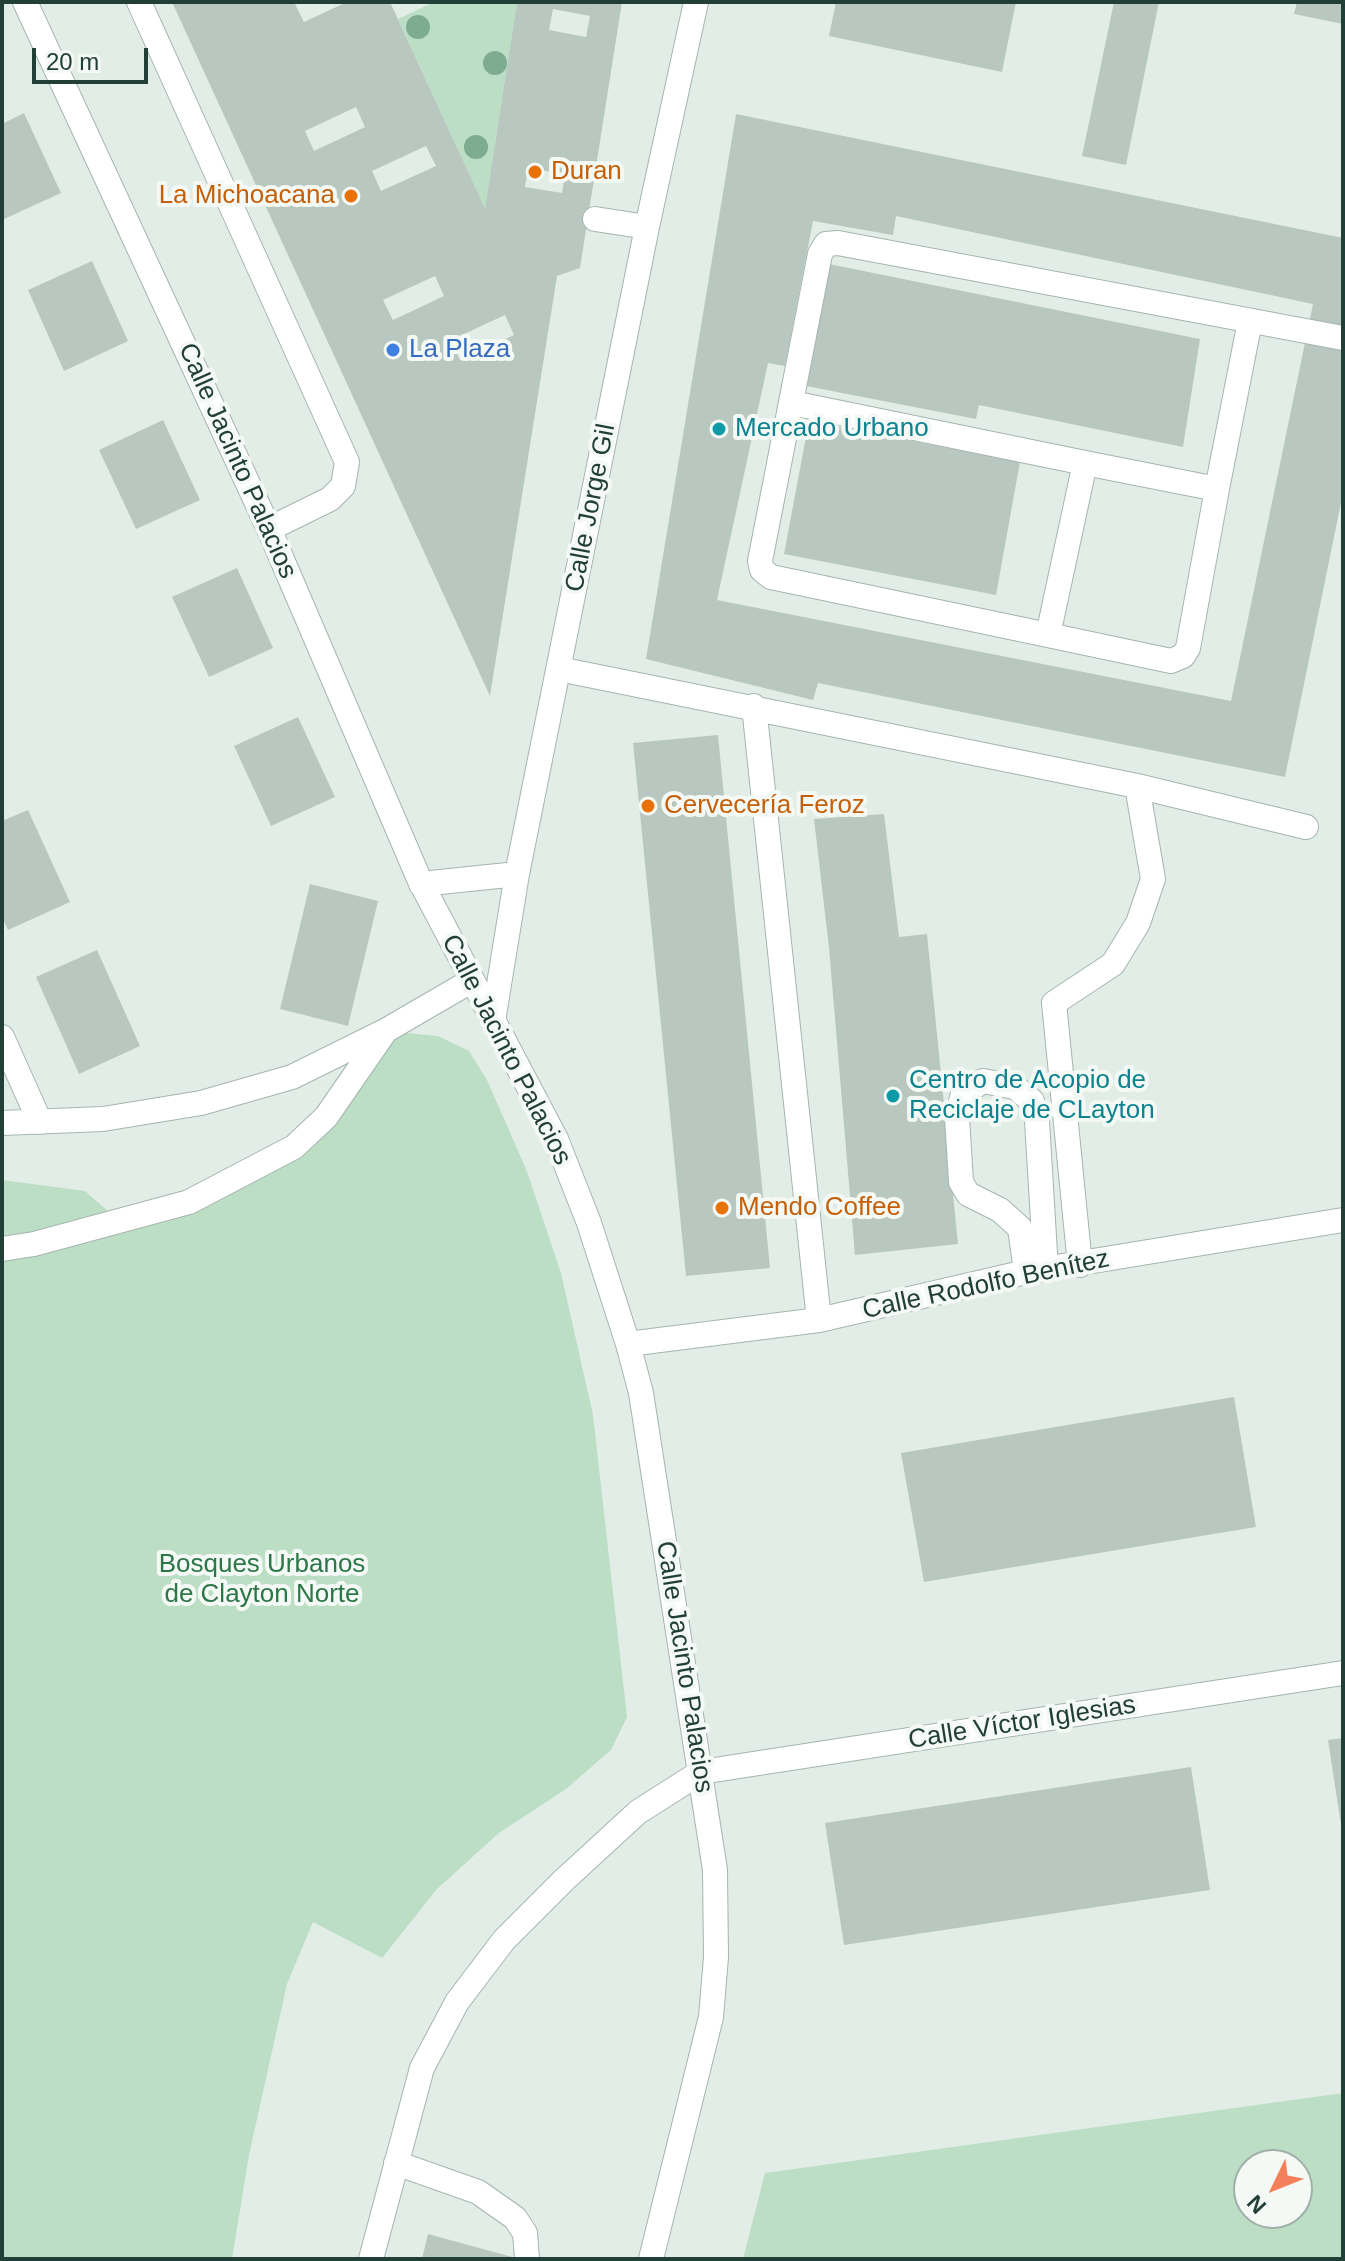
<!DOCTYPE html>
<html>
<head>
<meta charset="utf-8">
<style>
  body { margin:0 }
  #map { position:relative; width:1345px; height:2261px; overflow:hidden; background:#e3ede8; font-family:Arial,sans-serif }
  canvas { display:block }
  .frame { position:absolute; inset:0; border:4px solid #223f37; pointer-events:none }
  .north { position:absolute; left:1233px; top:2149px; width:80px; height:80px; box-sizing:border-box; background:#f4f9f6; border:2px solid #a0afaa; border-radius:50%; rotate:227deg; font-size:22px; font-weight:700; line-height:32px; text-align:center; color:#223f37 }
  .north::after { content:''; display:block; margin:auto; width:28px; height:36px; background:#f3805b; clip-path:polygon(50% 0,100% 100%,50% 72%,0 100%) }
  .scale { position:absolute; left:32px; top:48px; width:116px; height:36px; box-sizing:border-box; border:4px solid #223f37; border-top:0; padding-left:10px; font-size:24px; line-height:28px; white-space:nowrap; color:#223f37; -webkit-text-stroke:6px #f4f9f6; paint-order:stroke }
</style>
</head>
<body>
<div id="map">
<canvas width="1345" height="2261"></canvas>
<div class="frame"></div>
<div class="north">N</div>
<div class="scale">20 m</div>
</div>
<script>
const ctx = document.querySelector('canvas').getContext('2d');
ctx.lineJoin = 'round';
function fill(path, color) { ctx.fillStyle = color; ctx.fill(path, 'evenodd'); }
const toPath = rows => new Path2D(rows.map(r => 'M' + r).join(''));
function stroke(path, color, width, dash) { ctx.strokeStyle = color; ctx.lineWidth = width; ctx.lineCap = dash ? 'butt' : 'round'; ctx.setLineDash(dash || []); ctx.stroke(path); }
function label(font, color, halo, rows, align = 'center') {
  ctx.font = font + ' Arial,sans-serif'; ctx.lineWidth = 8; ctx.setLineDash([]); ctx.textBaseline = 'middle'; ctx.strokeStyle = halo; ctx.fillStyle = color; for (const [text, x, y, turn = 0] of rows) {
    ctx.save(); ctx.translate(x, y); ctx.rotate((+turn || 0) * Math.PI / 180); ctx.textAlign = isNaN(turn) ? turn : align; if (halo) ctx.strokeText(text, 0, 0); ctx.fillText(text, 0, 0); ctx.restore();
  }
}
fill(toPath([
  [434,2,517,2,485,208,398,19],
  [385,1031,438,1036,469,1051,487,1080,526,1169,561,1273,593,1415,627,1717,611,1750,566,1789,499,1833,437,1889,382,1958,313,1922,287,1984,249,2155,232,2259,2,2259,2,1180,85,1191,118,1220,294,1146],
  [1343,2093,1343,2259,743,2259,765,2173],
  [1249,2165,1297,2165,1297,2213,1249,2213]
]), '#bcdec5');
fill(toPath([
  [172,2,294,2,304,22,347,2,390,2,485,208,517,2,622,2,580,268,557,276,490,696],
  [553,9,590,16,586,37,549,30],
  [356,107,365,127,314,151,305,131],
  [426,146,436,166,381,191,372,171],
  [528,168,565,174,562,193,525,187],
  [435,276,444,296,393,320,383,300],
  [505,315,514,335,460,360,451,340],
  [836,2,1016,2,1002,72,829,36],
  [1114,2,1159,2,1126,165,1082,156],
  [1297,2,1343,2,1343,24,1294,14],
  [24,113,61,193,2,220,2,124],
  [736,114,1343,238,1343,493,1285,777,818,683,813,700,646,659],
  [896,216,1313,304,1231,701,717,600,768,363,785,366,813,221,893,235],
  [92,261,128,341,64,371,28,290],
  [829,264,1200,339,1183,447,979,405,976,419,806,386],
  [163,420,200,500,136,529,99,450],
  [809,421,1020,462,996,595,784,554],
  [237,568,273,648,209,677,172,597],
  [298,717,335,797,271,826,234,746],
  [718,735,770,1268,686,1276,633,743],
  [28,810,70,902,8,930,2,917,2,821],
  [884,814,899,937,927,934,958,1244,855,1255,829,948,814,819],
  [310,884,378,901,348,1026,280,1009],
  [97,950,140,1046,79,1074,36,977],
  [1234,1397,1256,1527,924,1582,901,1453],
  [1343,1738,1343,1825,1341,1825,1328,1740],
  [1191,1767,1210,1890,844,1945,825,1823],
  [428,2234,516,2258,515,2259,422,2259]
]), '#b8c8c1');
const minor = toPath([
  [25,2,269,529,420,881,556,1139,589,1223,628,1344,641,1393,715,1870,716,1957,711,2017,651,2259],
  [139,2,347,462,343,486,330,499,269,529],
  [595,219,647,227],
  [792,403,1085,463,1048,635,771,577,762,570,760,561,820,254,826,244,838,243,1343,338],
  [1085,463,1217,489,1250,321],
  [1048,635,1171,661,1183,656,1188,648,1217,489],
  [559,669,1137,786,1306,827],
  [754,706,819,1320],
  [421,884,517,874],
  [494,1015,517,874,647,227,696,2],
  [2,1037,40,1122],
  [2,1123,103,1119,201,1103,292,1077,385,1031,471,981],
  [2,1249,34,1244,189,1202,294,1147,326,1117,384,1033],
  [1080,1265,1054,1003,1113,964,1138,923,1153,879,1137,786],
  [1026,1272,1020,1228,1000,1210,968,1194,961,1182,957,1117,963,1094,983,1081,1015,1087,1032,1101,1037,1121,1046,1270],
  [628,1344,819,1320,1026,1272,1343,1220],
  [396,2163,478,2192,515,2218,525,2233,527,2259],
  [371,2259,422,2068,457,2002,504,1940,564,1880,638,1812,701,1772,1343,1673]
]);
stroke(minor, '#a5b5af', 26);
stroke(minor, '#fff', 24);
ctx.fillStyle = '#7eac90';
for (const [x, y] of [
  [418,27],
  [495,63],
  [476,147]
]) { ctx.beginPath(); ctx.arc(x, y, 12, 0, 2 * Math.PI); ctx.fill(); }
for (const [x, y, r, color] of [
  [535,172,8,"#e8710a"],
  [351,196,8,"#e8710a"],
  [393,350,8,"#3f7fe0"],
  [719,429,8,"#0f9aa8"],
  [648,806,8,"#e8710a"],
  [893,1096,8,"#0f9aa8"],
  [722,1208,8,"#e8710a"]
]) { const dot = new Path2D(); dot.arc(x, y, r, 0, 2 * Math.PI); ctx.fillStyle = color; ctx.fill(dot); stroke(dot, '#f4f9f6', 3); }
label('26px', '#c56008', '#f4f9f6', [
  ["Duran",551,172],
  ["La Michoacana",335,196,"right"],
  ["Cervecería Feroz",664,806],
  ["Mendo Coffee",738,1208]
], 'left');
label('26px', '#366cbe', '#f4f9f6', [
  ["La Plaza",409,350]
], 'left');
label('26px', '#0d838f', '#f4f9f6', [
  ["Mercado Urbano",735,429],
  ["Centro de Acopio de",909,1081],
  ["Reciclaje de CLayton",909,1111]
], 'left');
label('26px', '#223f37', '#f4f9f6', [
  ["Calle Jacinto Palacios",237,461,66],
  ["Calle Jorge Gil",591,508,-79],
  ["Calle Jacinto Palacios",506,1050,63],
  ["Calle Rodolfo Benítez",986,1285,-12],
  ["Calle Jacinto Palacios",684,1667,81],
  ["Calle Víctor Iglesias",1022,1723,-9]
]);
label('26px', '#2c7648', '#f4f9f6', [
  ["Bosques Urbanos",262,1565],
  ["de Clayton Norte",262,1595]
]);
</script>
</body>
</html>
